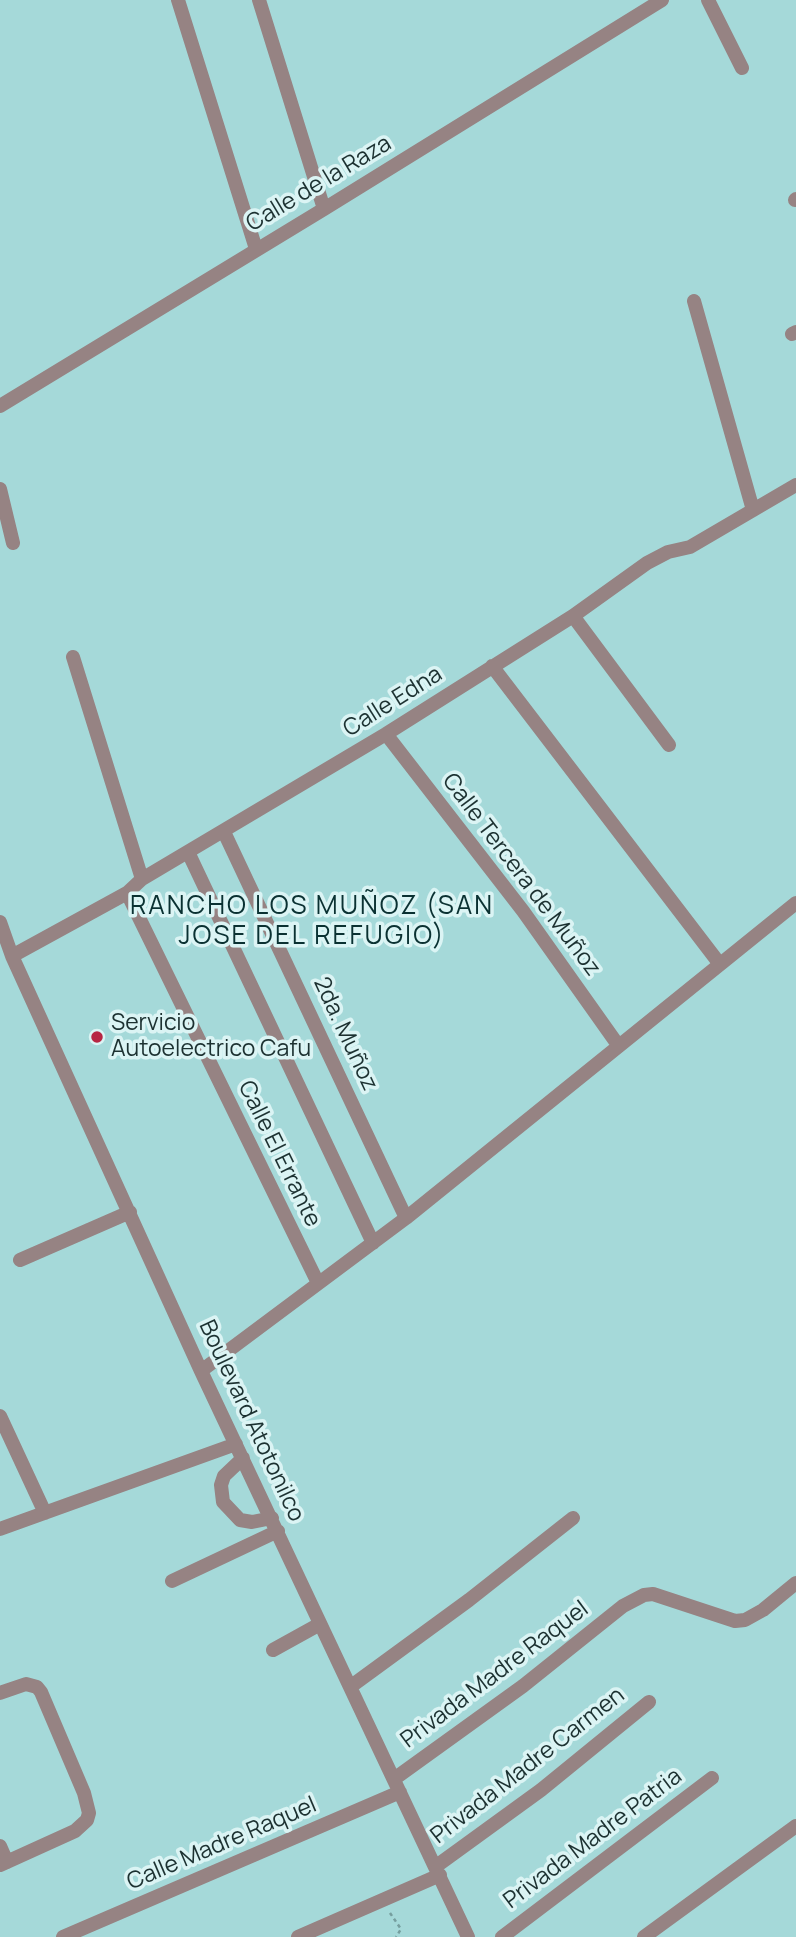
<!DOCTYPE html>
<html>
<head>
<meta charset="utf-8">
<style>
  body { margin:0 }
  canvas { display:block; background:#a5d9d9 }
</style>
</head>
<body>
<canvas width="796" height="1937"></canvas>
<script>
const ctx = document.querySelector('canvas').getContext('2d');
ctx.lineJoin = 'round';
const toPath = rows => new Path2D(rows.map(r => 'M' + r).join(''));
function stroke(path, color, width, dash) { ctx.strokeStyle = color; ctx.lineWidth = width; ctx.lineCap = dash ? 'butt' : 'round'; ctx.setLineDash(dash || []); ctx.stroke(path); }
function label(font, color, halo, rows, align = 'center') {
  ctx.font = font + ' Manrope,sans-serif'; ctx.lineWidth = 7; ctx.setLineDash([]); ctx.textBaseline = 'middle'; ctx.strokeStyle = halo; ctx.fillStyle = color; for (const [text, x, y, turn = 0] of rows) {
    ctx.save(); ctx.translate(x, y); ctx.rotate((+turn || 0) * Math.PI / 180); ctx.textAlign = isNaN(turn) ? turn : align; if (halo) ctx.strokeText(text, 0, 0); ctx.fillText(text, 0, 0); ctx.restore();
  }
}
stroke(toPath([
  [390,1913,401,1929,396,1937]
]), '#759e9e', 2.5, [3.5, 3.5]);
stroke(toPath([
  [178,0,256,249],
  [259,0,324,209],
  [708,0,742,68],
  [795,200,796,199],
  [694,301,753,510],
  [792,334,796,332],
  [0,406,324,209,662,0],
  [0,489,13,543],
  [573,616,669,745],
  [73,657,142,879],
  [492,666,719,963],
  [386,734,523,911,618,1045],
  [224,832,406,1218],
  [188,852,373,1243],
  [127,893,318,1283],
  [0,922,12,956,201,1371,468,1937],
  [12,956,127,893,142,879,386,734,573,616,647,563,668,552,690,547,796,485],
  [20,1260,130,1212],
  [201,1371,406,1218,796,903],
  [0,1416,45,1513],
  [243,1458,224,1476,221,1485,223,1502,240,1520,252,1522,272,1518],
  [0,1529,236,1444],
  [172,1581,278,1531],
  [273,1650,320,1624],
  [350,1687,469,1600,573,1518],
  [0,1693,26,1684,37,1687,41,1692,84,1793,89,1813,87,1820,75,1831,0,1865],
  [394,1779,523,1686,623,1606,644,1595,653,1594,735,1621,745,1620,763,1610,796,1583],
  [0,1846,7,1862],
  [435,1867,541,1790,649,1702],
  [63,1937,400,1792],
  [298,1937,440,1875],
  [502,1937,712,1778],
  [644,1937,796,1826]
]), '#968383', 14);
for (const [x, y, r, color] of [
  [97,1037,7,"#b72643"]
]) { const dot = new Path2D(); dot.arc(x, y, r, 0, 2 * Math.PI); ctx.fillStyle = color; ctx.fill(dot); stroke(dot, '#dbf4f4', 2.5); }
label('23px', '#1c3131', '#dbf4f4', [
  ["Calle de la Raza",319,184,-31],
  ["Calle Edna",393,702,-32],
  ["Calle Tercera de Muñoz",521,875,53],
  ["2da. Muñoz",345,1034,65],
  ["Calle El Errante",279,1154,64],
  ["Boulevard Atotonilco",251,1421,65],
  ["Privada Madre Raquel",495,1675,-37],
  ["Privada Madre Carmen",528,1766,-38],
  ["Privada Madre Patria",593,1839,-37],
  ["Calle Madre Raquel",222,1844,-23]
]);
label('23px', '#1c3131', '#dbf4f4', [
  ["Servicio",111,1024],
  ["Autoelectrico Cafu",111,1050]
], 'left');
ctx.letterSpacing = '2px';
label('26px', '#0a3132', '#dbf4f4', [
  ["RANCHO LOS MUÑOZ (SAN",312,907],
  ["JOSE DEL REFUGIO)",312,937]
]);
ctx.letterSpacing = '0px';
</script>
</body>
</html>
